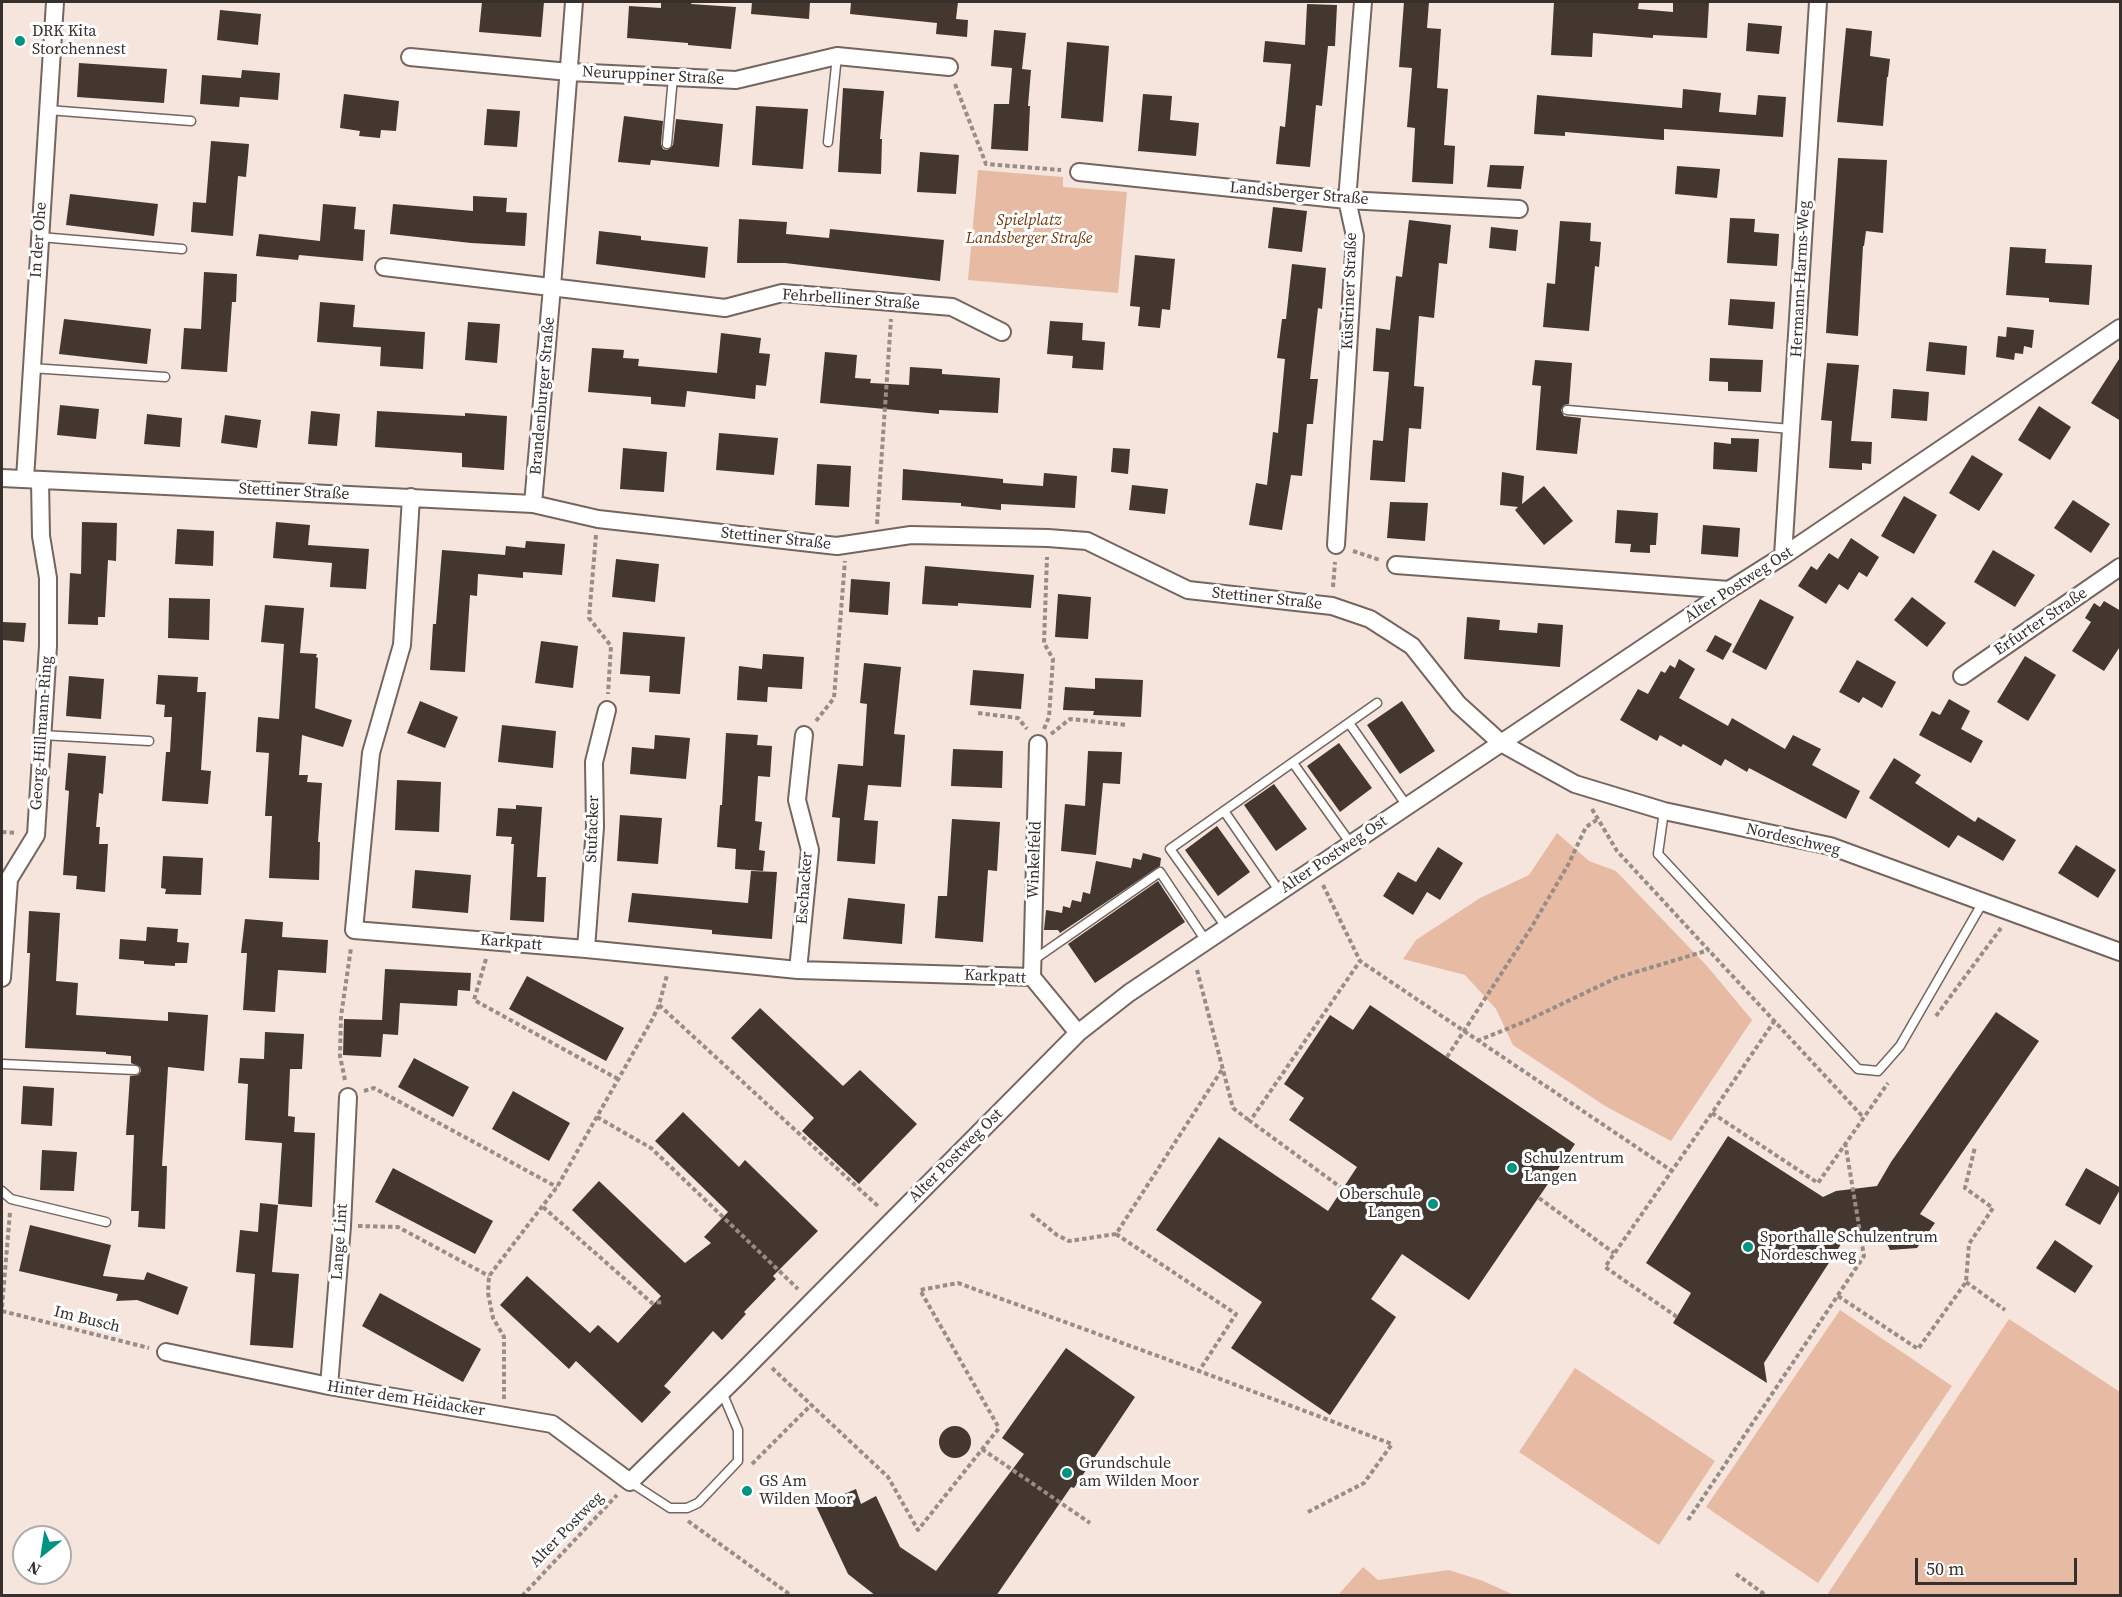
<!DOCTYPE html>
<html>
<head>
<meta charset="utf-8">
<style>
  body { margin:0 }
  #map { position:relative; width:2122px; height:1597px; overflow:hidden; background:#f6e5dd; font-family:"Source Serif 4",serif }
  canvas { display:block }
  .frame { position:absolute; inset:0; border:3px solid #362f2c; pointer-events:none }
  .north { position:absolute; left:12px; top:1525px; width:60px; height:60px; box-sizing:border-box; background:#fff; border:2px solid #afacab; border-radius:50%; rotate:210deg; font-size:16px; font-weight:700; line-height:24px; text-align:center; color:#362f2c }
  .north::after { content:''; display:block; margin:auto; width:21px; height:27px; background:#009381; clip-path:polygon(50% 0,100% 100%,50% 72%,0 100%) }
  .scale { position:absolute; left:1915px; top:1558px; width:162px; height:27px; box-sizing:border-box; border:3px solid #362f2c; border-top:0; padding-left:8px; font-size:18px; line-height:21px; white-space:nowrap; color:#362f2c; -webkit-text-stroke:4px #fff; paint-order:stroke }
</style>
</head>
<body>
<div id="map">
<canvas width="2122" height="1597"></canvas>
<div class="frame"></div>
<div class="north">N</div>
<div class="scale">50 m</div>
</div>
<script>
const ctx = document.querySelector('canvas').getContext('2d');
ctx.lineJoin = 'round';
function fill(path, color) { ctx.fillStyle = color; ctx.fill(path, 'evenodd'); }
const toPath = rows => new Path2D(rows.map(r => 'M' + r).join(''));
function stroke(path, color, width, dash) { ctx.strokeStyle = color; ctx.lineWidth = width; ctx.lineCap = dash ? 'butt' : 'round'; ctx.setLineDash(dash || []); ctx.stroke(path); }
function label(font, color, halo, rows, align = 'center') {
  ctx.font = font + ' "Source Serif 4",serif'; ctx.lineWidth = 6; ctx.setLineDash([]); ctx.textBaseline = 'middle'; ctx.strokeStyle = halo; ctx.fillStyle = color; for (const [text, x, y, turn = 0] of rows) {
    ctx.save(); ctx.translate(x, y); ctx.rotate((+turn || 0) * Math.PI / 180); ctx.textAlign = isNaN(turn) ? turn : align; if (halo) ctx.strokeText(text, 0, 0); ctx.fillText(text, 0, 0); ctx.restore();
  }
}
fill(toPath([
  [978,170,1063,177,1063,187,1127,192,1118,293,968,280],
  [1557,833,1589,861,1616,871,1707,966,1752,1020,1671,1141,1605,1106,1513,1045,1496,1009,1465,975,1403,959,1416,940,1480,898,1529,875],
  [1840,1310,1952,1386,1818,1583,1706,1507],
  [2009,1319,2120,1392,2120,1595,1827,1595],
  [1575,1368,1715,1461,1659,1545,1519,1452],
  [1363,1567,1378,1580,1449,1570,1483,1581,1514,1595,1338,1595]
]), '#e7baa3');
fill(toPath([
  [482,2,544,2,541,37,479,32],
  [661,2,692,2,691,4,736,7,731,49,688,45,688,43,627,38,629,6,661,8],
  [752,2,810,2,809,19,751,14],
  [851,2,958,2,956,19,968,20,967,37,936,34,937,23,850,14],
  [1404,2,1429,2,1427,28,1441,29,1437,88,1448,89,1444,145,1455,146,1453,184,1412,182,1415,128,1407,127,1412,68,1399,67],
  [1554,2,1639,2,1638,9,1673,12,1673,2,1709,2,1707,38,1653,35,1653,38,1593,33,1592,57,1551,55],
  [1307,4,1337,5,1335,46,1328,46,1322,106,1316,105,1310,167,1276,164,1280,126,1285,127,1291,64,1263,62,1265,41,1305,45],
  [220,10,261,14,258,45,217,40],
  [1748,23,1782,26,1779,54,1746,51],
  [1846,28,1872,31,1870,56,1890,59,1888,77,1887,77,1883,126,1837,122],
  [994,30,1026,33,1022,69,1031,70,1028,106,1030,106,1028,151,991,149,994,104,1009,104,1012,68,991,66],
  [1067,42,1109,46,1103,122,1061,118],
  [79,63,167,69,164,103,77,97],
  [242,70,280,73,278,100,240,97,239,107,200,104,202,75,241,78],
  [843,88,884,91,880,139,882,139,881,174,838,172],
  [1683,89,1721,93,1719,112,1756,115,1758,95,1786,97,1783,137,1664,129,1664,140,1565,132,1565,136,1534,134,1537,95,1682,108],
  [344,94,399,101,396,131,381,130,380,138,359,136,360,131,340,128],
  [1143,94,1172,96,1170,120,1199,123,1196,156,1138,151],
  [756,106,808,109,803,169,752,165],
  [487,109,520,111,517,147,484,145],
  [624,116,663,121,661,144,663,149,667,150,673,145,676,119,723,124,719,167,651,160,650,165,618,162],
  [211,141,249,144,246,177,238,176,233,236,191,232,193,202,206,203],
  [920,152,959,155,956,194,917,192],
  [1838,158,1887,160,1883,233,1866,231,1864,246,1863,246,1858,336,1826,333],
  [1490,165,1524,166,1521,189,1487,187],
  [1677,166,1720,169,1717,198,1675,194],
  [70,194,158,204,154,236,66,225],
  [473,196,507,198,506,212,527,213,525,246,471,243,390,234,393,204,473,211],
  [323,204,356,207,354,229,365,230,363,261,299,255,298,260,256,256,259,234,320,241],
  [1273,207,1307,211,1302,252,1268,248],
  [1730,218,1755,219,1754,232,1779,234,1777,266,1727,263],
  [739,219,787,222,786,234,829,238,830,229,944,240,940,281,785,263,737,263],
  [1409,220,1451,225,1447,264,1439,263,1434,318,1419,316,1414,386,1424,387,1421,429,1409,428,1405,482,1370,480,1373,440,1383,441,1389,372,1373,371,1376,328,1390,330,1396,276,1402,277],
  [1560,221,1591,223,1590,241,1601,242,1599,267,1595,266,1589,331,1543,327,1547,283,1555,284],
  [1491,227,1518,230,1516,251,1489,248],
  [599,231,641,236,641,240,708,247,705,278,596,264],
  [2010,247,2046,249,2045,263,2092,265,2089,305,2049,302,2049,298,2006,295],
  [1135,255,1175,259,1170,310,1162,309,1160,328,1138,326,1140,307,1130,306],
  [1292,264,1326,268,1322,309,1318,308,1310,379,1318,379,1313,424,1307,424,1302,476,1291,475,1282,530,1249,525,1256,483,1267,485,1273,432,1278,433,1285,359,1277,358,1282,319,1286,319],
  [204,272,237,274,236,302,232,302,227,372,181,369,184,328,201,329],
  [1730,299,1775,302,1773,329,1728,325],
  [320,302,355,305,353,327,425,332,423,369,380,366,381,347,317,342],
  [64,319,151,329,147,364,59,354],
  [1050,321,1083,323,1082,340,1105,342,1103,370,1072,368,1073,356,1047,354],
  [468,322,500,324,497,363,465,360],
  [2007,327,2034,330,2032,348,2024,346,2023,354,2015,353,2014,360,1996,357,1998,336,2006,337],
  [721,333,761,338,759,353,770,354,766,386,756,385,755,399,687,391,685,407,651,404,651,397,588,392,592,348,624,350,623,358,639,359,638,366,717,373],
  [1929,342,1967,346,1965,375,1926,371],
  [825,352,857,355,855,378,871,379,870,383,909,385,910,367,942,369,942,374,1000,378,998,413,939,410,939,414,820,403],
  [2121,356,2121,421,2091,403],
  [1710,358,1763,360,1761,392,1728,391,1728,382,1709,381],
  [1535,360,1572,363,1569,404,1564,405,1561,410,1564,416,1581,418,1577,454,1536,450,1541,386,1532,385],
  [1827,363,1859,365,1851,441,1872,442,1871,464,1862,463,1862,470,1829,468,1832,421,1821,420],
  [1893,389,1929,392,1927,421,1891,418],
  [60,405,99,409,96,439,57,435],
  [2039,406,2071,427,2050,460,2018,440],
  [311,411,340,414,337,446,308,444],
  [377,411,465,416,465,413,507,416,504,470,462,467,462,453,375,447],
  [147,414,182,418,180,447,144,444],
  [225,415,261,420,257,448,221,443],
  [719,433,778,438,774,475,716,470],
  [1731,438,1759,439,1757,472,1713,469,1714,442,1731,444],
  [623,448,667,452,664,492,620,489],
  [1113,448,1130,449,1128,474,1111,472],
  [1972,455,2003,474,1979,511,1949,493],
  [817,464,851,466,849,507,815,505],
  [903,469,1003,479,1003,483,1043,486,1044,473,1077,476,1075,508,1001,504,1001,510,961,506,961,503,902,500],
  [1502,472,1524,476,1522,504,1544,486,1573,521,1544,545,1515,510,1518,507,1500,505],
  [1132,485,1168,489,1165,514,1129,510],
  [1904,496,1937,515,1914,554,1881,536],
  [2073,500,2110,524,2091,553,2054,528],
  [1390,502,1428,503,1425,541,1387,538],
  [1617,510,1658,513,1656,545,1650,545,1650,553,1630,552,1631,544,1615,543],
  [82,522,117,523,116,561,108,560,105,617,98,617,98,625,68,624,70,573,81,574],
  [276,522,310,525,308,545,369,549,366,589,330,587,332,563,273,558],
  [1703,525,1740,528,1738,557,1701,554],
  [177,529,214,531,213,566,175,564],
  [1851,538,1879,557,1867,577,1859,572,1848,590,1839,584,1826,604,1798,586,1811,566,1817,570,1829,553,1838,559],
  [526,541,565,544,562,575,523,572,523,578,478,574,477,596,470,595,465,672,430,670,433,624,436,624,442,550,505,555,506,546,525,548],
  [1993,550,2035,575,2015,607,1974,582],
  [616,559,659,564,655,602,612,597],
  [925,566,1034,575,1031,608,958,603,958,606,922,604],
  [851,579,890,582,888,615,849,612],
  [1058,594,1091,597,1088,639,1055,637],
  [1912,597,1946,623,1927,647,1894,620],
  [169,598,210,599,209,640,168,638],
  [1760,599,1794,617,1766,670,1732,652],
  [2104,601,2121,611,2121,645,2104,671,2072,651,2091,622,2085,618,2094,603,2100,607],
  [265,605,304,608,300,653,317,654,316,657,318,658,315,708,352,720,343,747,302,735,299,775,308,775,307,782,322,783,318,842,320,842,319,880,269,878,272,816,265,816,269,753,256,752,258,717,279,719,284,644,261,642],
  [1467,617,1500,620,1499,630,1537,633,1538,623,1563,625,1560,667,1464,659],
  [2,622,26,623,24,642,2,640],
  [623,632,685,637,680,694,649,692,650,676,620,674],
  [1715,635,1732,644,1723,660,1706,651],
  [541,641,578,646,573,688,535,683],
  [763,654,804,657,802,689,768,687,767,702,737,700,739,666,762,669],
  [2025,656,2056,675,2028,721,1997,702],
  [1679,659,1695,669,1679,698,1728,726,1732,718,1785,749,1793,735,1821,749,1812,765,1860,791,1846,819,1749,768,1747,772,1725,759,1721,766,1683,744,1681,747,1660,735,1657,741,1620,720,1638,689,1648,694,1661,671,1665,673,1670,665,1675,668],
  [1857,660,1896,682,1882,708,1863,697,1859,703,1839,692],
  [864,663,901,667,894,734,905,735,901,787,868,785,864,820,878,821,875,864,837,861,840,818,832,817,838,764,863,766,867,704,860,703],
  [973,670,1024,674,1021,709,970,705],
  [158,675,198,677,197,692,206,692,201,770,211,771,208,804,162,801,166,752,170,752,172,717,164,717,165,705,156,704],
  [69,676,104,679,101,719,66,716],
  [1095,678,1143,680,1141,717,1093,715,1094,711,1063,710,1065,687,1095,689],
  [1949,699,1970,711,1961,729,1983,741,1971,763,1919,735,1932,711,1940,715],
  [420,701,458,717,445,748,407,733],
  [1402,701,1435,751,1400,774,1367,725],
  [502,725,556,731,553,768,498,762],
  [726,733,758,735,757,745,772,746,770,777,758,776,755,821,762,822,759,850,765,851,763,871,735,869,736,849,717,847,720,805,722,805],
  [655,735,690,738,686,779,630,774,632,747,654,749],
  [1339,743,1372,788,1340,812,1307,766],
  [953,749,1003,751,1002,788,951,786],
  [1088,751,1122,752,1120,784,1103,783,1096,855,1061,851,1065,804,1085,806],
  [68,753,106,756,103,794,99,793,96,827,100,827,99,844,108,844,105,892,76,889,77,876,63,875,69,791,65,790],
  [1894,758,1921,775,1915,783,1975,822,1978,817,2016,840,2003,861,1958,835,1949,848,1869,798],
  [397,780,441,782,439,832,395,830],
  [1274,784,1307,829,1276,851,1244,805],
  [516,805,542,807,537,877,546,877,544,922,510,920,514,844,511,844,512,837,496,836,498,808,516,809],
  [620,815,662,818,658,864,617,861],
  [952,819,1000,822,997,871,988,870,983,942,935,938,938,896,947,896],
  [1217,826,1250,872,1218,896,1185,850],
  [2076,845,2116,870,2098,898,2058,873],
  [1438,847,1463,863,1440,900,1427,892,1413,915,1383,896,1398,872,1416,882],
  [1143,853,1161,858,1160,866,1060,933,1058,930,1044,930,1046,910,1062,913,1063,906,1070,908,1072,900,1081,902,1083,892,1090,894,1096,861,1131,868,1133,858,1141,860],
  [163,856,203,858,201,895,165,894,166,889,161,888],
  [415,870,471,875,468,913,412,908],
  [751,871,777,872,772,939,712,934,712,930,628,922,632,893,748,903],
  [1158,881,1185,922,1095,983,1068,944],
  [848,898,905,904,902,944,843,939],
  [29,911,60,913,56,981,78,983,76,1015,168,1021,168,1012,208,1015,204,1071,168,1067,162,1166,167,1166,165,1229,138,1227,139,1211,131,1211,134,1135,126,1135,130,1076,138,1075,141,1071,140,1067,131,1063,131,1056,106,1054,106,1052,25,1048,30,953,27,953],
  [245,919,283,922,282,937,328,940,326,973,278,970,275,1012,243,1010,247,953,241,953],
  [147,927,178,929,177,942,189,943,187,963,175,963,175,966,144,964,144,961,119,959,120,939,146,941],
  [385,969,471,973,470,991,458,990,457,1006,400,1003,398,1035,383,1034,381,1057,343,1055,344,1019,382,1020],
  [527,976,624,1028,606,1061,509,1009],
  [1370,1005,1575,1144,1469,1300,1402,1254,1371,1299,1396,1317,1330,1415,1231,1348,1262,1302,1156,1230,1219,1137,1328,1211,1357,1167,1289,1120,1304,1098,1284,1084,1330,1015,1353,1030],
  [760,1008,843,1086,860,1070,917,1124,859,1184,802,1131,814,1118,731,1038],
  [1996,1012,2039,1041,1920,1214,1935,1223,1917,1248,1890,1250,1881,1231,1847,1235,1764,1363,1767,1383,1673,1323,1691,1293,1646,1263,1728,1136,1823,1197,1836,1191,1877,1186,1891,1162],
  [265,1032,304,1034,302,1069,290,1069,288,1116,295,1117,294,1132,315,1133,312,1207,278,1204,282,1143,245,1140,248,1084,238,1083,240,1058,264,1059],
  [414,1058,469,1087,453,1117,398,1087],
  [23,1086,54,1088,52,1126,21,1124],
  [513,1091,570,1123,549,1161,492,1129],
  [683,1112,739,1167,745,1160,818,1231,773,1276,776,1279,744,1312,746,1314,722,1340,713,1331,664,1386,671,1392,642,1423,576,1361,569,1369,500,1305,527,1276,590,1333,598,1325,618,1343,661,1296,572,1210,599,1181,685,1263,711,1243,704,1237,728,1212,655,1141],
  [42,1150,77,1152,74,1191,40,1190],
  [393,1168,493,1221,475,1254,375,1202],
  [2086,1168,2121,1188,2100,1225,2065,1205],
  [260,1203,278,1205,272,1272,299,1274,293,1348,250,1345,255,1274,236,1272,240,1230,258,1232],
  [30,1225,111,1245,103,1276,144,1280,147,1272,188,1287,178,1315,137,1300,116,1301,118,1294,19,1271],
  [2055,1240,2093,1266,2075,1293,2036,1268],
  [380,1293,481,1349,463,1382,362,1326],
  [1066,1348,1135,1397,1074,1488,1071,1487,996,1596,876,1596,848,1574,816,1506,856,1489,861,1504,876,1496,900,1547,936,1571,1024,1454,1002,1438],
  '939 1442a16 16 0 1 1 32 0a16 16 0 1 1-32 0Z'
]), '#443730');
const service = toPath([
  [48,110,191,121],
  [828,142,837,56],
  [667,144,673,77],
  [40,237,182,249],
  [31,368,165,377],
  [1567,410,1791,429],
  [1349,723,1407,806],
  [42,735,149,741],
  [1293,763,1351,844],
  [1224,811,1280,892],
  [1664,811,1658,854,1858,1069,1878,1071,1900,1046,1983,902],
  [1226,927,1170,849,1377,703],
  [1032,961,1160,872,1206,941],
  [2,1064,135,1070],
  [2,1191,11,1199,106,1222],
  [630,1482,670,1508,687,1508,698,1503,738,1461,738,1430,722,1392]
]);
const minor = toPath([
  [410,57,569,72,736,80,837,56,949,67],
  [1079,172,1347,200,1519,209],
  [384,267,725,308,782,293,952,307,1002,332],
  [2,478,533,504,598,519,837,546,911,535,1048,538,1087,541,1188,590,1332,606,1370,619,1412,646,1458,704,1501,743,1575,784,1664,811,1830,846,2120,952],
  [25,479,55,2],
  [411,497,402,645,371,753,354,930,586,949,798,970,1032,977,1078,1033],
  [533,504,552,287,574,2],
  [1336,545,1355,236,1347,200,1363,2],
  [1783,556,1818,2],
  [1396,565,1729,590],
  [1962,676,2120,567],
  [586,949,595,827,594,762,607,710],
  [798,970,810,850,797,800,804,735],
  [1032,977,1038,744],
  [2,978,9,879,36,835,48,646,48,578,41,536,40,480],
  [166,1352,329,1386,552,1424,630,1482,740,1374,1078,1033,1129,993,1729,590,1783,556,2120,328],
  [329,1386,342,1226,348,1097]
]);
stroke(service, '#74655e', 11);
stroke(minor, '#74655e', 20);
stroke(toPath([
  [955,84,986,164,1061,170],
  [877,524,891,319],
  [596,535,589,618,611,646,608,694],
  [1353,551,1380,560],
  [1333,587,1335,562],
  [978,713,1018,718,1027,729],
  [816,721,834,698,845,561],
  [1044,729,1049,717,1053,659,1044,643,1047,557],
  [1051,734,1070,719,1128,725],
  [1592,809,1617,851,1863,1117],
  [2,832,17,833],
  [1323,885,1360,961,1672,1171],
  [486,959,474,1000,618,1079],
  [1197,970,1233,1108,1250,1121],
  [659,1005,879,1207],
  [1936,1016,2001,928],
  [1477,1041,1524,1022,1616,978,1709,950],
  [1447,1057,1531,928,1568,865,1586,827,1598,819],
  [345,1080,340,1056,341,1016,351,948],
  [364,1091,374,1088,557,1187],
  [1712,1113,1818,1183,1888,1083],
  [597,1117,651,1148,798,1289],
  [1343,1189,1250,1121,1360,961],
  [1539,1198,1614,1253],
  [543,1207,652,1303,664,1302],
  [1031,1214,1057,1235,1069,1241,1116,1234,1223,1068],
  [358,1226,398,1227,489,1276],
  [1116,1234,1236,1314,1199,1371],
  [1966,1282,2005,1310],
  [1838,1296,1918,1349,1966,1282,1969,1244,1993,1208,1965,1188,1975,1147],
  [2,1307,10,1212],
  [2,1311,149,1348],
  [1677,1317,1605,1267,1712,1113,1775,1020],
  [772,1368,888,1477,918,1530,999,1428,920,1290,958,1283,1199,1371,1392,1444,1364,1483,1306,1513],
  [504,1399,504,1337,493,1318,488,1293,489,1276,557,1187,653,1018,659,1005,667,975],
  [982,1449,1090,1523],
  [752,1464,811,1405],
  [1688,1520,1864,1256,1845,1142],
  [688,1521,792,1596],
  [1736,1574,1767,1596],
  [522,1596,617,1495]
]), '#988c86', 4, [4.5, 3]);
stroke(service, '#fff', 8);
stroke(minor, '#fff', 16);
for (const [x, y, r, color] of [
  [20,41,6,"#009381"],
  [1512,1168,6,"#009381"],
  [1433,1204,6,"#009381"],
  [1748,1247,6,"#009381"],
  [1067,1473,6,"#009381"],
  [747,1491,6,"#009381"]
]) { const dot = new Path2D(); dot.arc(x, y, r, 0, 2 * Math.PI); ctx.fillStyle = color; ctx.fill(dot); stroke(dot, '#fff', 2); }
label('16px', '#362f2c', '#fff', [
  ["DRK Kita",32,32],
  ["Storchennest",32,50],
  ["Schulzentrum",1524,1159],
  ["Langen",1524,1177],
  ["Oberschule",1421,1195,"right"],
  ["Langen",1421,1213,"right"],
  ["Sporthalle Schulzentrum",1760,1238],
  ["Nordeschweg",1760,1256],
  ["Grundschule",1079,1464],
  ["am Wilden Moor",1079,1482],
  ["GS Am",759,1482],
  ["Wilden Moor",759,1500]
], 'left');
label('16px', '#362f2c', '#fff', [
  ["Neuruppiner Straße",653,76,3],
  ["Landsberger Straße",1299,194,5],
  ["In der Ohe",39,240,-86],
  ["Hermann-Harms-Weg",1801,279,-87],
  ["Küstriner Straße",1350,291,-88],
  ["Fehrbelliner Straße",851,300,4],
  ["Brandenburger Straße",543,396,-85],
  ["Stettiner Straße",294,492,3],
  ["Stettiner Straße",776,539,6],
  ["Alter Postweg Ost",1739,585,-33],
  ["Stettiner Straße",1267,599,6],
  ["Erfurter Straße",2041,622,-34],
  ["Georg-Hillmann-Ring",42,733,-86],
  ["Stufacker",593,829,-88],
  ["Nordeschweg",1793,840,13],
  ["Alter Postweg Ost",1334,855,-34],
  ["Winkelfeld",1035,860,-88],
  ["Eschacker",805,888,-86],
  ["Karkpatt",511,943,5],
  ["Karkpatt",995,977,3],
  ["Alter Postweg Ost",956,1156,-45],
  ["Lange Lint",340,1242,-86],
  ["Im Busch",87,1320,14],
  ["Hinter dem Heidacker",406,1399,9],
  ["Alter Postweg",567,1530,-46]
]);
label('italic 16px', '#793504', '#fff', [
  ["Spielplatz",1029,221],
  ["Landsberger Straße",1029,239]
]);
</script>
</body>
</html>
